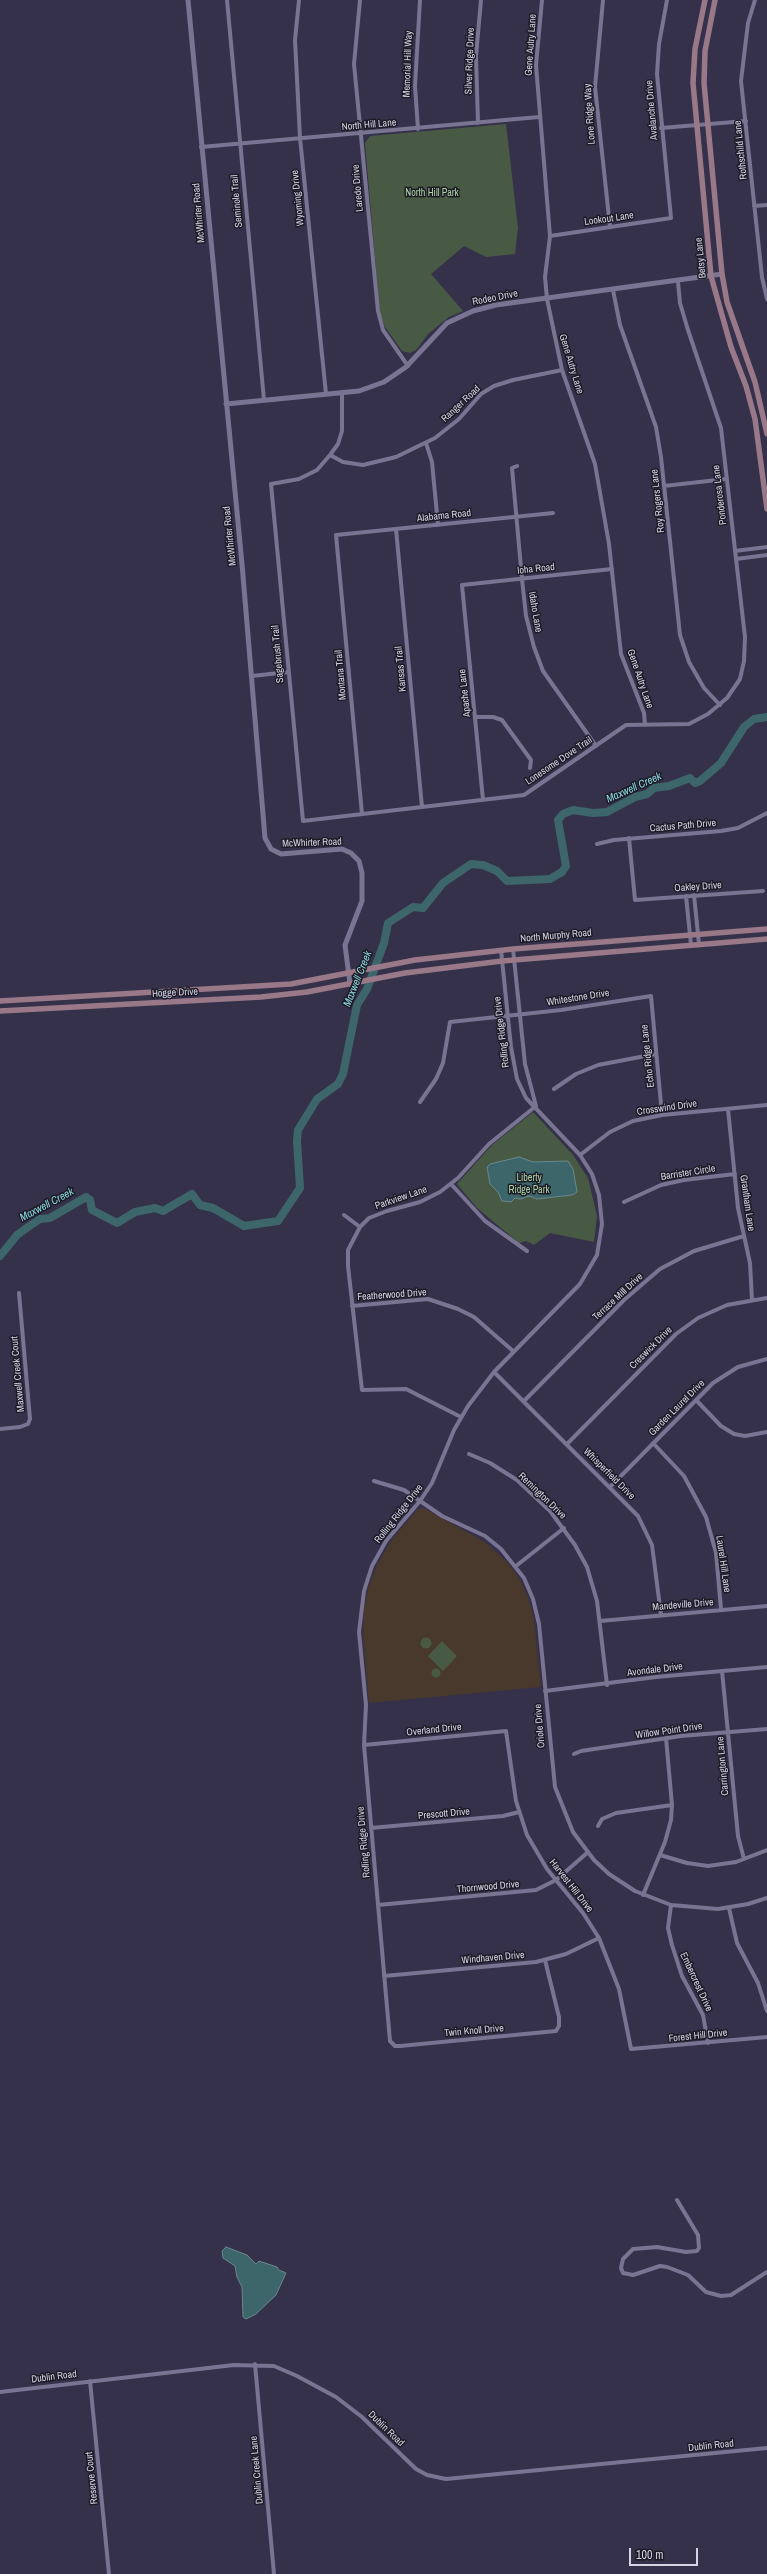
<!DOCTYPE html>
<html>
<head>
<meta charset="utf-8">
<style>
  body { margin:0 }
  #map { position:relative; width:767px; height:2574px; overflow:hidden; background:#35314b; font-family:"Archivo Narrow",sans-serif }
  canvas { display:block }
  .scale { position:absolute; left:629px; top:2548px; width:69px; height:18px; box-sizing:border-box; border:2px solid #d5d3e4; border-top:0; padding-left:5px; font-size:12px; line-height:14px; white-space:nowrap; color:#d5d3e4; -webkit-text-stroke:3px #1c1b26; paint-order:stroke }
</style>
</head>
<body>
<div id="map">
<canvas width="767" height="2574"></canvas>
<div class="scale">100 m</div>
</div>
<script>
const ctx = document.querySelector('canvas').getContext('2d');
ctx.lineJoin = 'round';
function fill(path, color) { ctx.fillStyle = color; ctx.fill(path, 'evenodd'); }
const toPath = rows => new Path2D(rows.map(r => 'M' + r).join(''));
function stroke(path, color, width, dash) { ctx.strokeStyle = color; ctx.lineWidth = width; ctx.lineCap = dash ? 'butt' : 'round'; ctx.setLineDash(dash || []); ctx.stroke(path); }
function label(font, color, halo, rows, align = 'center') {
  ctx.font = font + ' "Archivo Narrow",sans-serif'; ctx.lineWidth = 3; ctx.setLineDash([]); ctx.textBaseline = 'middle'; ctx.strokeStyle = halo; ctx.fillStyle = color; for (const [text, x, y, turn = 0] of rows) {
    ctx.save(); ctx.translate(x, y); ctx.rotate((+turn || 0) * Math.PI / 180); ctx.textAlign = isNaN(turn) ? turn : align; if (halo) ctx.strokeText(text, 0, 0); ctx.fillText(text, 0, 0); ctx.restore();
  }
}
fill(toPath([
  [423,1508,485,1542,507,1562,519,1578,528,1597,534,1619,541,1687,369,1703,363,1635,364,1611,368,1588,377,1565,393,1538,418,1509]
]), '#48392c');
fill(toPath([
  [506,124,518,228,515,254,486,257,464,246,431,274,463,311,449,317,428,334,416,350,410,353,402,351,385,327,380,315,365,143,370,136],
  [533,1112,573,1155,588,1178,597,1216,594,1242,550,1233,534,1245,526,1241,519,1243,477,1208,457,1184,492,1145],
  '420.5 1643a5.5 5.5 0 1 1 11 0a5.5 5.5 0 1 1-11 0Z',
  [442,1641,457,1656,443,1671,428,1656],
  '431.5 1673a4.5 4.5 0 1 1 9 0a4.5 4.5 0 1 1-9 0Z'
]), '#495a44');
const water = toPath([
  [519,1157,533,1162,568,1161,573,1169,577,1192,572,1195,537,1199,529,1196,520,1199,515,1198,511,1202,502,1201,498,1192,490,1184,487,1167,490,1164,519,1157],
  [226,2247,247,2255,256,2264,259,2261,277,2267,279,2270,286,2273,276,2295,256,2314,246,2319,243,2317,242,2287,237,2277,235,2266,223,2258,222,2251,226,2247]
]);
fill(water, '#3d666a');
stroke(water, '#6b878f', 1);
stroke(toPath([
  [0,1256,17,1235,28,1227,40,1219,50,1218,86,1197,90,1200,92,1210,117,1223,135,1212,155,1208,163,1211,192,1194,200,1205,213,1208,244,1226,278,1221,300,1188,297,1141,298,1130,317,1099,338,1084,343,1074,357,1005,367,989,384,943,388,923,413,907,423,908,443,883,471,864,483,865,497,871,507,881,550,879,562,872,566,866,558,820,563,814,573,810,593,813,607,812,635,797,647,794,654,788,669,786,690,778,695,783,700,781,721,763,744,727,754,719,767,717]
]), '#3d666a', 8);
stroke(toPath([
  [227,0,264,400],
  [299,0,295,40,300,138,326,394],
  [360,0,354,64,378,311,383,330,408,366],
  [542,0,536,65,550,236,545,277,547,299,562,370,595,464,609,544,621,654,644,713,645,725],
  [603,0,595,87,610,227],
  [755,0,748,23,741,81,762,277,767,299],
  [478,123,476,56,481,0],
  [661,128,746,121],
  [418,129,415,86,420,0],
  [201,147,539,117],
  [754,206,767,205],
  [550,236,671,218,657,74,659,44,667,0],
  [613,290,620,325,656,427,661,457,680,635,689,662,704,688,720,705],
  [342,393,342,431,338,444,330,455,317,470,299,479,271,484,303,821,524,795,626,725,689,724,708,714,727,698,740,679,744,661,745,637,721,428,688,330,680,303,678,282],
  [426,443,432,462,438,525],
  [330,455,343,462,363,465,396,457,435,438,459,419,481,394,494,386,513,380,562,370],
  [517,466,512,468,522,579,526,616,534,647,543,671,596,746],
  [664,486,726,479],
  [396,529,422,807],
  [735,551,767,547],
  [736,559,767,555],
  [252,676,288,672],
  [475,717,493,717,502,720,531,760,530,768],
  [483,800,462,585,612,569],
  [362,814,336,535,553,513],
  [629,838,635,900,763,891],
  [597,844,614,840,721,831,738,828,767,813],
  [694,895,699,944],
  [686,896,691,945],
  [513,949,525,1064,536,1106],
  [501,950,511,1047,517,1079,526,1098,580,1155,592,1174,599,1195,602,1224,597,1255,580,1284,494,1372,468,1406,454,1430,432,1483,420,1501,386,1541,372,1566,364,1591,359,1632,366,1705,364,1745,390,2041,395,2046,400,2046,556,2031,559,2026,559,2017,545,1960],
  [554,1089,576,1074,598,1065,656,1054],
  [420,1102,436,1079,443,1063,450,1022,561,1010,651,996,662,1115],
  [728,1109,738,1208,750,1263,752,1300],
  [580,1155,610,1132,633,1121,662,1115,767,1105],
  [451,1184,485,1221,527,1251],
  [624,1202,661,1185,684,1180,735,1174],
  [344,1215,360,1227],
  [352,1306,428,1299,458,1309,474,1317,513,1351],
  [494,1372,638,1516,652,1545,661,1615],
  [696,1400,721,1426,734,1434,745,1436,767,1432],
  [524,1401,624,1300,660,1269,694,1251,744,1236],
  [461,1417,406,1389,362,1390,348,1266,348,1250,360,1227,369,1218,387,1211,420,1202,440,1192,458,1178,489,1144,536,1106],
  [0,1429,20,1427,28,1424,30,1419,19,1293],
  [653,1443,684,1476,706,1517,716,1553,721,1609],
  [567,1444,676,1334,698,1318,727,1305,767,1298],
  [469,1454,490,1463,517,1480,550,1511,575,1545,587,1567,597,1601,607,1685],
  [374,1481,404,1490,442,1516,485,1536,501,1549,524,1578,533,1599,539,1624,555,1787,573,1832,594,1860,609,1874,635,1891,671,1905,718,1909,748,1904,767,1898],
  [610,1487,713,1383,738,1367,767,1359],
  [516,1566,564,1528],
  [600,1621,767,1606],
  [722,1671,738,1836,744,1859],
  [545,1691,656,1677,767,1667],
  [364,1745,506,1731,516,1801,527,1835,547,1869,583,1913,599,1938,619,1989,631,2049,767,2037],
  [574,1754,581,1751,681,1736,767,1729],
  [598,1826,602,1819,616,1813,672,1805],
  [371,1828,503,1816,519,1812],
  [660,1855,687,1863,708,1866,736,1862,767,1850],
  [643,1895,665,1842,671,1820,672,1805,666,1738],
  [378,1905,536,1890,556,1880,587,1853],
  [671,1905,668,1928,672,1945,682,1976,703,2015,708,2043],
  [729,1908,737,1943,758,1983,767,2011],
  [384,1976,536,1962,566,1954,599,1938],
  [677,2200,698,2235,699,2248,697,2251,686,2252,657,2247,633,2249,623,2259,621,2268,623,2273,633,2275,660,2266,667,2267,688,2275,706,2292,721,2296,731,2295,767,2272],
  [255,2364,274,2574],
  [90,2381,109,2574],
  [0,2392,234,2365,274,2366,297,2376,336,2397,362,2417,416,2469,427,2475,446,2479,767,2448]
]), '#787492', 4);
stroke(toPath([
  [188,0,242,564,265,838,271,849,281,854,342,849,351,853,359,861,362,873,362,901,345,945,350,984],
  [226,404,359,391,384,382,406,367,447,323,473,311,496,305,722,274]
]), '#787492', 5);
stroke(toPath([
  [705,0,695,49,693,83,711,276,731,347,746,386,755,419,767,509],
  [715,0,705,51,704,83,722,274,727,302,755,382,767,434],
  [0,1001,291,984,415,960,513,949,767,929],
  [0,1011,261,997,307,992,405,973,502,961,767,939]
]), '#997888', 5.5);
label('10px', '#d5d3e4', '#1c1b26', [
  ["Gene Autry Lane",531,45,-86],
  ["Silver Ridge Drive",470,61,-88],
  ["Memorial Hill Way",408,64,-88],
  ["Avalanche Drive",652,110,-95],
  ["Lone Ridge Way",590,114,-94],
  ["North Hill Lane",369,125,-5],
  ["Rothschild Lane",741,150,-96],
  ["Laredo Drive",358,188,-95],
  ["Wyoming Drive",298,198,-96],
  ["Seminole Trail",237,201,-95],
  ["McWhirter Road",199,213,-95],
  ["Lookout Lane",609,219,-8],
  ["Betsy Lane",701,258,-96],
  ["Rodeo Drive",495,298,-11],
  ["Gene Autry Lane",571,364,73],
  ["Ranger Road",461,404,-43],
  ["Ponderosa Lane",720,495,-97],
  ["Roy Rogers Lane",658,501,-96],
  ["Alabama Road",444,516,-6],
  ["McWhirter Road",230,536,-96],
  ["Ioha Road",536,569,-6],
  ["Idaho Lane",535,612,80],
  ["Sagebrush Trail",278,654,-95],
  ["Kansas Trail",401,669,-95],
  ["Montana Trail",341,675,-95],
  ["Gene Autry Lane",640,679,71],
  ["Apache Lane",465,693,-96],
  ["Lonesome Dove Trail",559,761,-34],
  ["Cactus Path Drive",683,826,-5],
  ["McWhirter Road",312,843,-2],
  ["Oakley Drive",698,887,-4],
  ["North Murphy Road",556,936,-5],
  ["Hogge Drive",175,993,-3],
  ["Whitestone Drive",578,998,-9],
  ["Rolling Ridge Drive",502,1032,-97],
  ["Echo Ridge Lane",648,1056,-96],
  ["Crosswind Drive",667,1108,-8],
  ["Barrister Circle",688,1173,-9],
  ["Parkview Lane",401,1198,-19],
  ["Grantham Lane",747,1203,82],
  ["Featherwood Drive",392,1295,-4],
  ["Terrace Mill Drive",618,1297,-43],
  ["Creswick Drive",651,1348,-45],
  ["Maxwell Creek Court",18,1374,-95],
  ["Garden Laurel Drive",677,1408,-45],
  ["Whisperfield Drive",609,1474,45],
  ["Remington Drive",542,1496,44],
  ["Rolling Ridge Drive",399,1514,-52],
  ["Laurel Hill Lane",723,1564,82],
  ["Mandeville Drive",683,1605,-5],
  ["Avondale Drive",655,1670,-7],
  ["Oriole Drive",540,1726,-95],
  ["Overland Drive",434,1730,-6],
  ["Willow Point Drive",669,1731,-8],
  ["Carrington Lane",723,1766,-95],
  ["Prescott Drive",444,1814,-5],
  ["Rolling Ridge Drive",364,1842,-95],
  ["Harvest Hill Drive",571,1886,52],
  ["Thornwood Drive",488,1887,-5],
  ["Windhaven Drive",493,1958,-5],
  ["Embercrest Drive",696,1982,65],
  ["Twin Knoll Drive",474,2031,-5],
  ["Forest Hill Drive",698,2036,-6],
  ["Dublin Road",54,2377,-7],
  ["Dublin Road",386,2429,44],
  ["Dublin Road",711,2446,-6],
  ["Dublin Creek Lane",257,2470,-95],
  ["Reserve Court",92,2478,-96]
]);
label('10px', '#afd4a4', '#1c1b26', [
  ["North Hill Park",432,193],
  ["Liberty",529,1178],
  ["Ridge Park",529,1190]
]);
label('italic 11px', '#89d6dd', '#1c1b26', [
  ["Maxwell Creek",634,788,-24],
  ["Maxwell Creek",358,979,-68],
  ["Maxwell Creek",47,1205,-28]
]);
</script>
</body>
</html>
